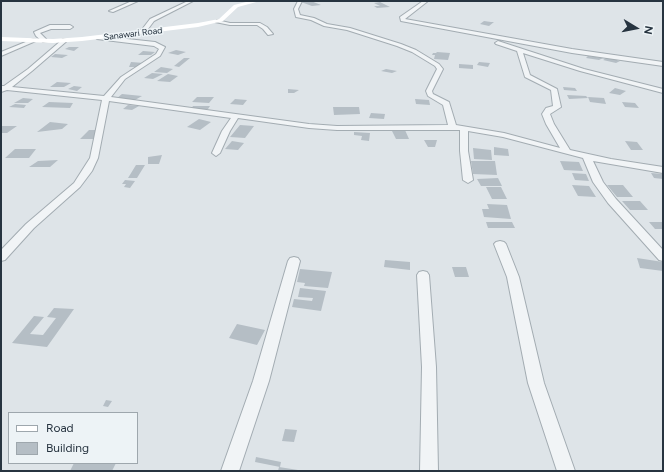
<!DOCTYPE html>
<html>
<head>
<meta charset="utf-8">
<style>
  body { margin:0 }
  #map { position:relative; width:664px; height:472px; overflow:hidden; background:#dee4e8; font-family:Figtree,sans-serif }
  canvas { display:block }
  .frame { position:absolute; inset:0; border:2px solid #273440; pointer-events:none }
  .legend { position:absolute; left:8px; top:412px; width:130px; height:52px; box-sizing:border-box; background:#edf3f6; border:1px solid #9ea7ad; margin:0; padding:5px 7px; list-style:none; font-size:12px; color:#273440 }
  .legend li { display:flex; align-items:center; gap:8px; height:20px }
  .legend b { width:20px; border:1px solid #9ea7ad }
  .north { position:absolute; left:616px; top:8px; width:40px; height:40px; -webkit-text-stroke:3px #edf3f6; paint-order:stroke; rotate:100deg; font-size:11px; font-weight:700; line-height:16px; text-align:center; color:#273440 }
  .north::after { content:''; display:block; margin:auto; width:14px; height:18px; background:#273440; clip-path:polygon(50% 0,100% 100%,50% 72%,0 100%) }
</style>
</head>
<body>
<div id="map">
<canvas width="664" height="472"></canvas>
<div class="frame"></div>
<ul class="legend">
<li><b style="height:5px;background:#fff"></b>Road</li>
<li><b style="height:11px;background:#b5bec5"></b>Building</li>
</ul>
<div class="north">N</div>
</div>
<script>
const ctx = document.querySelector('canvas').getContext('2d');
ctx.lineJoin = 'round';
function fill(path, color) { ctx.fillStyle = color; ctx.fill(path, 'evenodd'); }
const toPath = rows => new Path2D(rows.map(r => 'M' + r).join(''));
function stroke(path, color, width, dash) { ctx.strokeStyle = color; ctx.lineWidth = width; ctx.lineCap = dash ? 'butt' : 'round'; ctx.setLineDash(dash || []); ctx.stroke(path); }
function label(font, color, halo, rows, align = 'center') {
  ctx.font = font + ' Figtree,sans-serif'; ctx.lineWidth = 3; ctx.setLineDash([]); ctx.textBaseline = 'middle'; ctx.strokeStyle = halo; ctx.fillStyle = color; for (const [text, x, y, turn = 0] of rows) {
    ctx.save(); ctx.translate(x, y); ctx.rotate((+turn || 0) * Math.PI / 180); ctx.textAlign = isNaN(turn) ? turn : align; if (halo) ctx.strokeText(text, 0, 0); ctx.fillText(text, 0, 0); ctx.restore();
  }
}
fill(toPath([
  [311,1,321,5,312,6,301,2],
  [380,2,390,7,377,8,374,6,380,6,374,3],
  [484,21,491,22,494,22,489,26,480,24],
  [69,47,79,47,74,51,65,49],
  [176,50,186,52,178,55,168,53],
  [143,51,155,52,151,55,138,55],
  [437,52,450,53,448,60,434,59,435,55,432,55,433,53,436,53],
  [55,54,68,55,62,58,51,57],
  [588,56,603,58,599,60,586,58],
  [608,57,618,60,617,61,620,61,616,63,603,60],
  [184,58,190,58,179,67,174,66],
  [131,62,144,63,141,67,129,67],
  [479,62,490,63,488,67,477,65],
  [459,64,473,65,473,69,459,68],
  [161,67,173,69,167,73,154,72],
  [386,69,397,71,392,73,381,71],
  [152,73,163,74,153,79,144,78],
  [168,74,178,76,170,82,157,81],
  [57,82,71,83,64,87,50,87],
  [74,86,82,87,77,91,68,89],
  [563,87,575,88,577,91,564,90],
  [615,88,626,91,620,95,609,93],
  [288,89,299,90,294,93,288,93],
  [122,94,142,96,135,100,117,98],
  [567,95,586,96,588,98,569,99],
  [197,97,214,97,209,103,192,102],
  [588,97,604,98,606,104,590,102],
  [23,98,33,99,28,103,14,103],
  [235,99,247,100,243,105,230,104],
  [415,99,429,100,430,105,416,104],
  [49,102,73,103,70,108,42,107],
  [622,102,635,103,639,108,625,107],
  [15,104,26,105,24,108,9,107],
  [128,105,139,106,132,110,123,109],
  [193,106,210,106,208,109,191,109],
  [333,107,359,107,360,114,334,115],
  [371,113,385,114,384,119,369,118],
  [199,119,211,122,200,130,187,127],
  [50,122,68,124,62,129,37,132],
  [240,125,254,126,245,138,230,137],
  [1,126,17,126,7,133,1,133],
  [89,130,98,130,93,139,80,139],
  [405,130,409,139,396,139,392,131],
  [354,132,370,133,369,141,361,140,362,136,354,135],
  [424,140,437,140,435,147,428,147],
  [232,141,244,143,238,150,225,149],
  [625,141,637,142,643,150,631,150],
  [494,147,508,149,509,156,494,155],
  [473,148,491,150,492,160,474,159],
  [15,149,36,149,29,158,5,158],
  [162,155,159,164,148,164,148,157],
  [58,160,50,167,29,167,38,161],
  [471,161,495,161,497,175,473,174],
  [560,161,579,162,583,171,564,170],
  [136,165,145,165,137,178,128,178],
  [572,173,586,174,589,181,575,180],
  [651,173,663,174,663,179,654,178],
  [498,178,502,186,481,186,477,179],
  [125,180,135,181,130,188,124,187,126,184,122,184],
  [572,185,589,186,596,197,578,196],
  [607,185,623,185,633,197,617,197],
  [486,187,501,187,507,199,492,199],
  [622,201,640,201,648,210,630,210],
  [487,204,507,205,511,219,484,217,482,209,489,209],
  [486,222,512,222,515,228,488,228],
  [649,222,663,222,663,229,655,229],
  [637,258,663,262,663,271,640,268],
  [385,260,410,262,410,270,384,267],
  [452,267,466,267,469,277,455,277],
  [300,269,332,272,328,288,304,286,305,283,297,282],
  [300,288,326,291,321,311,292,307,294,299,312,301,313,298,298,297],
  [54,308,74,309,47,347,12,343,34,316,44,317,30,334,43,335,56,318,47,317],
  [237,324,265,330,257,345,229,338],
  [106,400,112,401,108,407,103,406],
  [285,429,297,430,294,442,282,441],
  [256,457,281,462,280,467,255,462],
  [74,463,116,463,112,471,70,471],
  [279,467,298,470,297,471,278,471]
]), '#b5bec5');
const street = toPath([
  [132,1,138,1,113,12,109,11,132,1],
  [188,1,193,1,154,21,145,33,140,32,150,19,188,1],
  [298,1,302,1,298,9,300,15,314,18,327,24,350,28,401,44,416,50,439,64,443,69,432,91,433,94,449,102,456,125,504,133,560,148,546,124,542,114,546,108,553,106,551,90,525,77,517,51,496,44,495,43,498,41,584,69,663,89,663,93,580,71,523,53,530,75,557,89,561,107,550,114,554,124,570,150,611,159,663,167,663,173,593,161,603,182,616,199,663,250,663,261,659,260,608,203,593,182,583,158,503,137,468,131,468,151,473,180,468,183,463,180,460,151,460,130,337,130,309,128,238,118,230,131,220,153,216,156,212,153,222,131,231,118,109,101,98,158,92,171,80,187,34,228,5,260,1,261,1,250,26,224,74,183,90,158,102,100,7,90,1,92,1,86,4,86,28,69,63,39,68,40,32,71,12,87,104,96,121,77,156,54,159,49,154,46,97,39,96,38,99,36,155,42,165,47,160,56,125,79,111,97,309,124,337,126,448,125,443,105,428,96,426,91,437,69,435,66,412,52,397,46,347,30,324,26,311,20,296,17,294,9,298,1],
  [423,1,428,1,405,19,572,49,663,62,663,66,572,53,401,21,400,17,423,1],
  [217,20,230,23,260,23,267,27,273,34,268,35,263,29,257,25,230,25,215,22,217,20],
  [50,25,70,25,73,27,70,29,51,29,40,33,48,41,43,42,36,36,34,32,50,25],
  [33,39,38,40,1,56,1,52,33,39],
  [500,241,504,242,506,244,519,277,544,383,575,471,557,471,528,383,507,277,494,244,496,242,500,241],
  [294,257,298,258,300,261,269,381,239,471,221,471,253,381,288,261,290,258,294,257],
  [423,271,427,272,429,275,436,367,438,471,420,471,422,367,417,275,419,272,423,271]
]);
stroke(street, '#a3acb2', 2);
fill(street, '#f1f4f6');
fill(toPath([
  [250,1,260,1,238,7,223,21,198,27,82,41,53,43,1,41,1,37,53,39,82,37,198,23,219,19,234,5,250,1]
]), '#fff');
label('9px', '#273440', '#edf3f6', [
  ["Sanawari Road",133,34,-7]
]);
</script>
</body>
</html>
